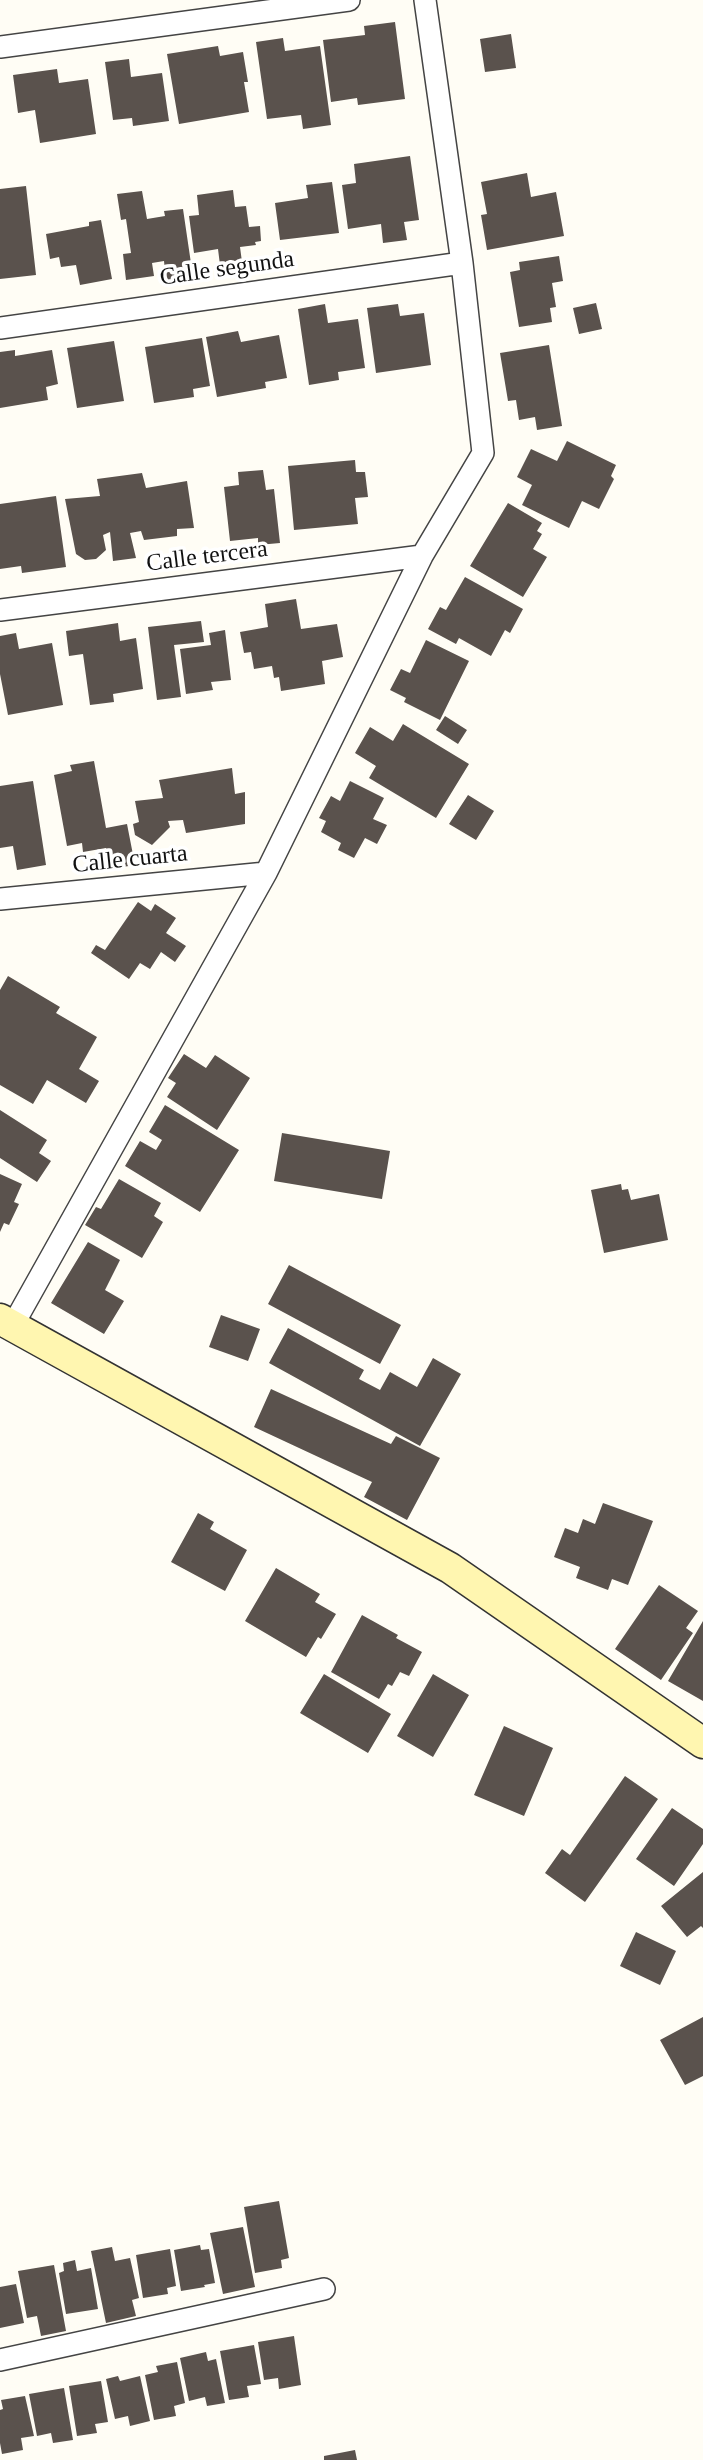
<!DOCTYPE html>
<html>
<head>
<meta charset="utf-8">
<style>
  body { margin:0 }
  canvas { display:block; background:#fffdf5 }
</style>
</head>
<body>
<canvas width="703" height="2460"></canvas>
<script>
const ctx = document.querySelector('canvas').getContext('2d');
ctx.lineJoin = 'round';
function fill(path, color) { ctx.fillStyle = color; ctx.fill(path, 'evenodd'); }
const toPath = rows => new Path2D(rows.map(r => 'M' + r).join(''));
function stroke(path, color, width, dash) { ctx.strokeStyle = color; ctx.lineWidth = width; ctx.lineCap = dash ? 'butt' : 'round'; ctx.setLineDash(dash || []); ctx.stroke(path); }
function label(font, color, halo, rows, align = 'center') {
  ctx.font = font + ' "Times New Roman",serif'; ctx.lineWidth = 7; ctx.setLineDash([]); ctx.textBaseline = 'middle'; ctx.strokeStyle = halo; ctx.fillStyle = color; for (const [text, x, y, turn = 0] of rows) {
    ctx.save(); ctx.translate(x, y); ctx.rotate((+turn || 0) * Math.PI / 180); ctx.textAlign = isNaN(turn) ? turn : align; if (halo) ctx.strokeText(text, 0, 0); ctx.fillText(text, 0, 0); ctx.restore();
  }
}
fill(toPath([
  [395,22,405,99,358,105,357,98,331,102,323,40,365,35,364,26],
  [511,34,516,68,485,72,480,39],
  [283,38,285,51,320,46,331,125,303,129,301,115,267,119,256,42],
  [218,46,220,56,243,52,248,82,244,82,249,112,179,124,167,54],
  [129,59,131,77,162,73,169,121,133,126,132,118,113,120,105,62],
  [57,69,59,83,88,79,96,134,40,143,35,110,18,113,13,75],
  [410,156,419,220,404,222,407,240,383,243,381,224,348,229,342,185,356,183,354,164],
  [527,173,531,197,556,192,564,236,487,250,481,215,487,214,481,182],
  [332,182,339,233,280,240,275,203,308,198,306,185],
  [26,186,36,275,0,279,0,189],
  [233,190,235,207,246,206,249,227,260,226,261,241,255,242,256,245,240,247,242,262,220,265,218,249,194,253,189,216,199,215,197,195],
  [142,191,147,219,165,216,164,211,183,209,193,277,166,281,164,261,152,263,154,276,126,280,123,254,131,253,126,219,121,220,117,194],
  [101,220,112,279,80,285,76,265,61,267,59,257,50,259,46,234,89,226,89,222],
  [559,256,563,281,552,283,556,307,550,308,552,322,519,327,510,272,520,270,519,262],
  [596,303,602,329,579,334,573,308],
  [325,304,328,323,358,319,365,368,338,372,339,380,309,385,298,309],
  [398,304,400,316,424,313,431,365,376,373,367,308],
  [238,331,241,342,279,335,287,378,265,382,266,388,217,397,206,337],
  [202,338,210,386,193,389,194,397,154,403,145,347],
  [114,341,124,401,77,408,67,348],
  [549,345,562,426,537,430,535,417,519,420,516,400,508,401,500,353],
  [15,350,15,356,52,350,58,384,46,387,48,400,0,408,0,352],
  [567,441,616,465,611,476,614,479,599,509,582,501,569,528,522,505,532,485,517,477,531,449,557,461],
  [355,460,356,472,365,472,368,497,355,498,358,524,294,530,288,466],
  [263,470,266,490,274,489,280,543,258,545,258,538,230,541,224,487,239,485,238,472],
  [142,473,146,488,187,481,194,528,177,529,177,536,144,540,141,531,130,533,136,558,113,561,110,532,103,535,106,550,96,559,85,560,76,554,65,499,100,496,97,479],
  [56,496,66,567,22,573,21,566,0,569,0,504],
  [508,503,542,523,537,531,542,534,533,549,547,557,523,597,470,566],
  [465,577,523,609,510,633,505,630,491,656,459,638,456,644,428,629,440,607,446,610],
  [296,599,301,629,337,624,343,657,322,661,325,684,281,691,279,677,274,678,272,666,254,669,251,652,244,653,240,632,268,627,265,604],
  [201,621,204,642,174,645,181,697,157,700,148,627],
  [118,623,120,641,136,638,143,689,113,694,114,702,90,705,83,654,69,656,66,631],
  [225,630,231,680,211,682,213,690,186,694,180,649,211,645,209,633],
  [16,633,19,649,52,643,63,705,8,715,0,674,0,636],
  [426,640,469,661,440,720,404,702,406,698,390,690,401,669,410,673],
  [445,716,467,730,458,744,436,730],
  [403,724,469,764,436,818,369,778,376,766,355,753,370,727,393,741],
  [94,761,106,828,127,824,135,865,110,869,106,848,83,852,82,843,67,846,54,775,72,771,70,765],
  [232,768,235,794,245,792,245,824,186,833,183,820,168,821,170,827,152,845,135,835,133,824,139,822,135,801,163,798,159,780],
  [33,781,46,865,17,870,13,846,0,848,0,786],
  [350,781,384,798,373,819,387,825,377,844,365,838,354,858,338,850,341,843,321,832,326,821,319,818,331,796,340,801],
  [468,795,494,811,476,840,449,824],
  [138,902,151,911,155,904,176,918,166,933,186,946,175,962,161,952,150,969,140,963,129,979,91,953,96,945,105,950],
  [8,976,60,1007,56,1013,97,1037,79,1069,99,1081,86,1103,47,1080,33,1104,0,1085,0,990],
  [184,1054,206,1068,215,1055,250,1078,217,1130,167,1097,176,1083,168,1078],
  [165,1105,239,1150,200,1212,125,1166,140,1141,156,1150,162,1140,149,1132],
  [0,1110,47,1140,39,1153,51,1161,37,1182,0,1158],
  [282,1133,390,1151,382,1199,274,1181],
  [0,1174,22,1184,14,1202,19,1204,9,1225,4,1223,0,1232],
  [119,1179,161,1203,154,1216,163,1222,142,1258,85,1225,96,1207,101,1209],
  [621,1184,622,1190,628,1189,631,1200,659,1194,668,1240,604,1253,591,1190],
  [88,1242,120,1260,105,1290,124,1301,104,1334,51,1303],
  [289,1265,401,1325,380,1364,268,1304],
  [221,1315,260,1329,248,1361,209,1347],
  [288,1328,364,1370,359,1379,380,1390,390,1372,417,1387,433,1358,461,1374,420,1446,269,1363],
  [271,1389,391,1444,396,1436,440,1458,407,1520,364,1497,372,1482,254,1427],
  [603,1503,653,1521,628,1585,612,1579,608,1590,576,1578,580,1567,554,1557,565,1528,578,1533,583,1519,595,1524],
  [198,1513,214,1522,210,1529,247,1550,225,1591,171,1562],
  [276,1568,320,1594,315,1602,336,1614,321,1639,318,1637,306,1657,245,1621],
  [659,1585,698,1611,686,1628,693,1633,661,1680,615,1649],
  [362,1615,398,1635,396,1638,422,1652,409,1676,400,1672,392,1686,388,1684,379,1699,331,1672],
  [703,1621,703,1701,668,1681],
  [324,1674,391,1714,368,1753,300,1713],
  [433,1674,469,1695,433,1757,397,1736],
  [504,1726,553,1748,524,1816,474,1795],
  [625,1776,658,1799,585,1902,545,1873,562,1849,570,1855],
  [672,1808,703,1829,703,1844,674,1886,636,1859],
  [703,1872,703,1928,701,1926,687,1937,661,1906],
  [636,1932,676,1951,660,1985,620,1966],
  [703,2017,703,2076,685,2085,660,2040],
  [279,2201,289,2258,281,2260,282,2268,255,2273,244,2207],
  [243,2227,255,2287,223,2294,210,2233],
  [200,2245,201,2250,209,2249,215,2283,204,2285,205,2287,181,2291,174,2250],
  [112,2247,115,2261,130,2258,139,2298,132,2300,136,2316,106,2323,91,2251],
  [170,2249,176,2286,167,2288,168,2294,143,2298,136,2255],
  [75,2260,77,2271,91,2268,98,2309,66,2314,59,2273,64,2271,63,2263],
  [54,2265,66,2331,41,2336,37,2316,27,2318,18,2271],
  [16,2284,24,2323,0,2328,0,2287],
  [294,2336,301,2385,279,2389,278,2378,264,2380,258,2342],
  [254,2345,261,2384,247,2386,249,2397,229,2400,220,2351],
  [206,2352,208,2361,216,2359,225,2403,207,2406,205,2397,189,2401,180,2358],
  [177,2362,185,2403,174,2406,176,2416,154,2420,145,2375,158,2372,156,2366],
  [118,2376,120,2381,140,2376,150,2421,130,2426,128,2416,115,2419,106,2379],
  [101,2381,108,2422,95,2424,97,2433,77,2436,69,2386],
  [64,2388,73,2440,53,2443,51,2433,37,2436,29,2394],
  [25,2396,34,2436,21,2438,23,2450,2,2454,0,2443,0,2410,3,2409,1,2400],
  [355,2450,357,2460,324,2460,324,2456]
]), '#5a524d');
const street = toPath([
  [0,47,349,0],
  [0,328,462,263],
  [0,610,422,556],
  [0,899,266,873],
  [13,1325,266,873,422,556,483,453,462,263,425,0],
  [0,2360,324,2289]
]);
const secondary = toPath([
  [0,1319,450,1568,703,1743]
]);
stroke(street, '#444', 24);
stroke(secondary, '#333', 33);
stroke(street, '#fff', 21);
stroke(secondary, '#fff6b0', 30);
label('24px', '#111', '#fff', [
  ["Calle segunda",227,269,-8],
  ["Calle tercera",207,557,-7],
  ["Calle cuarta",130,860,-6]
]);
</script>
</body>
</html>
